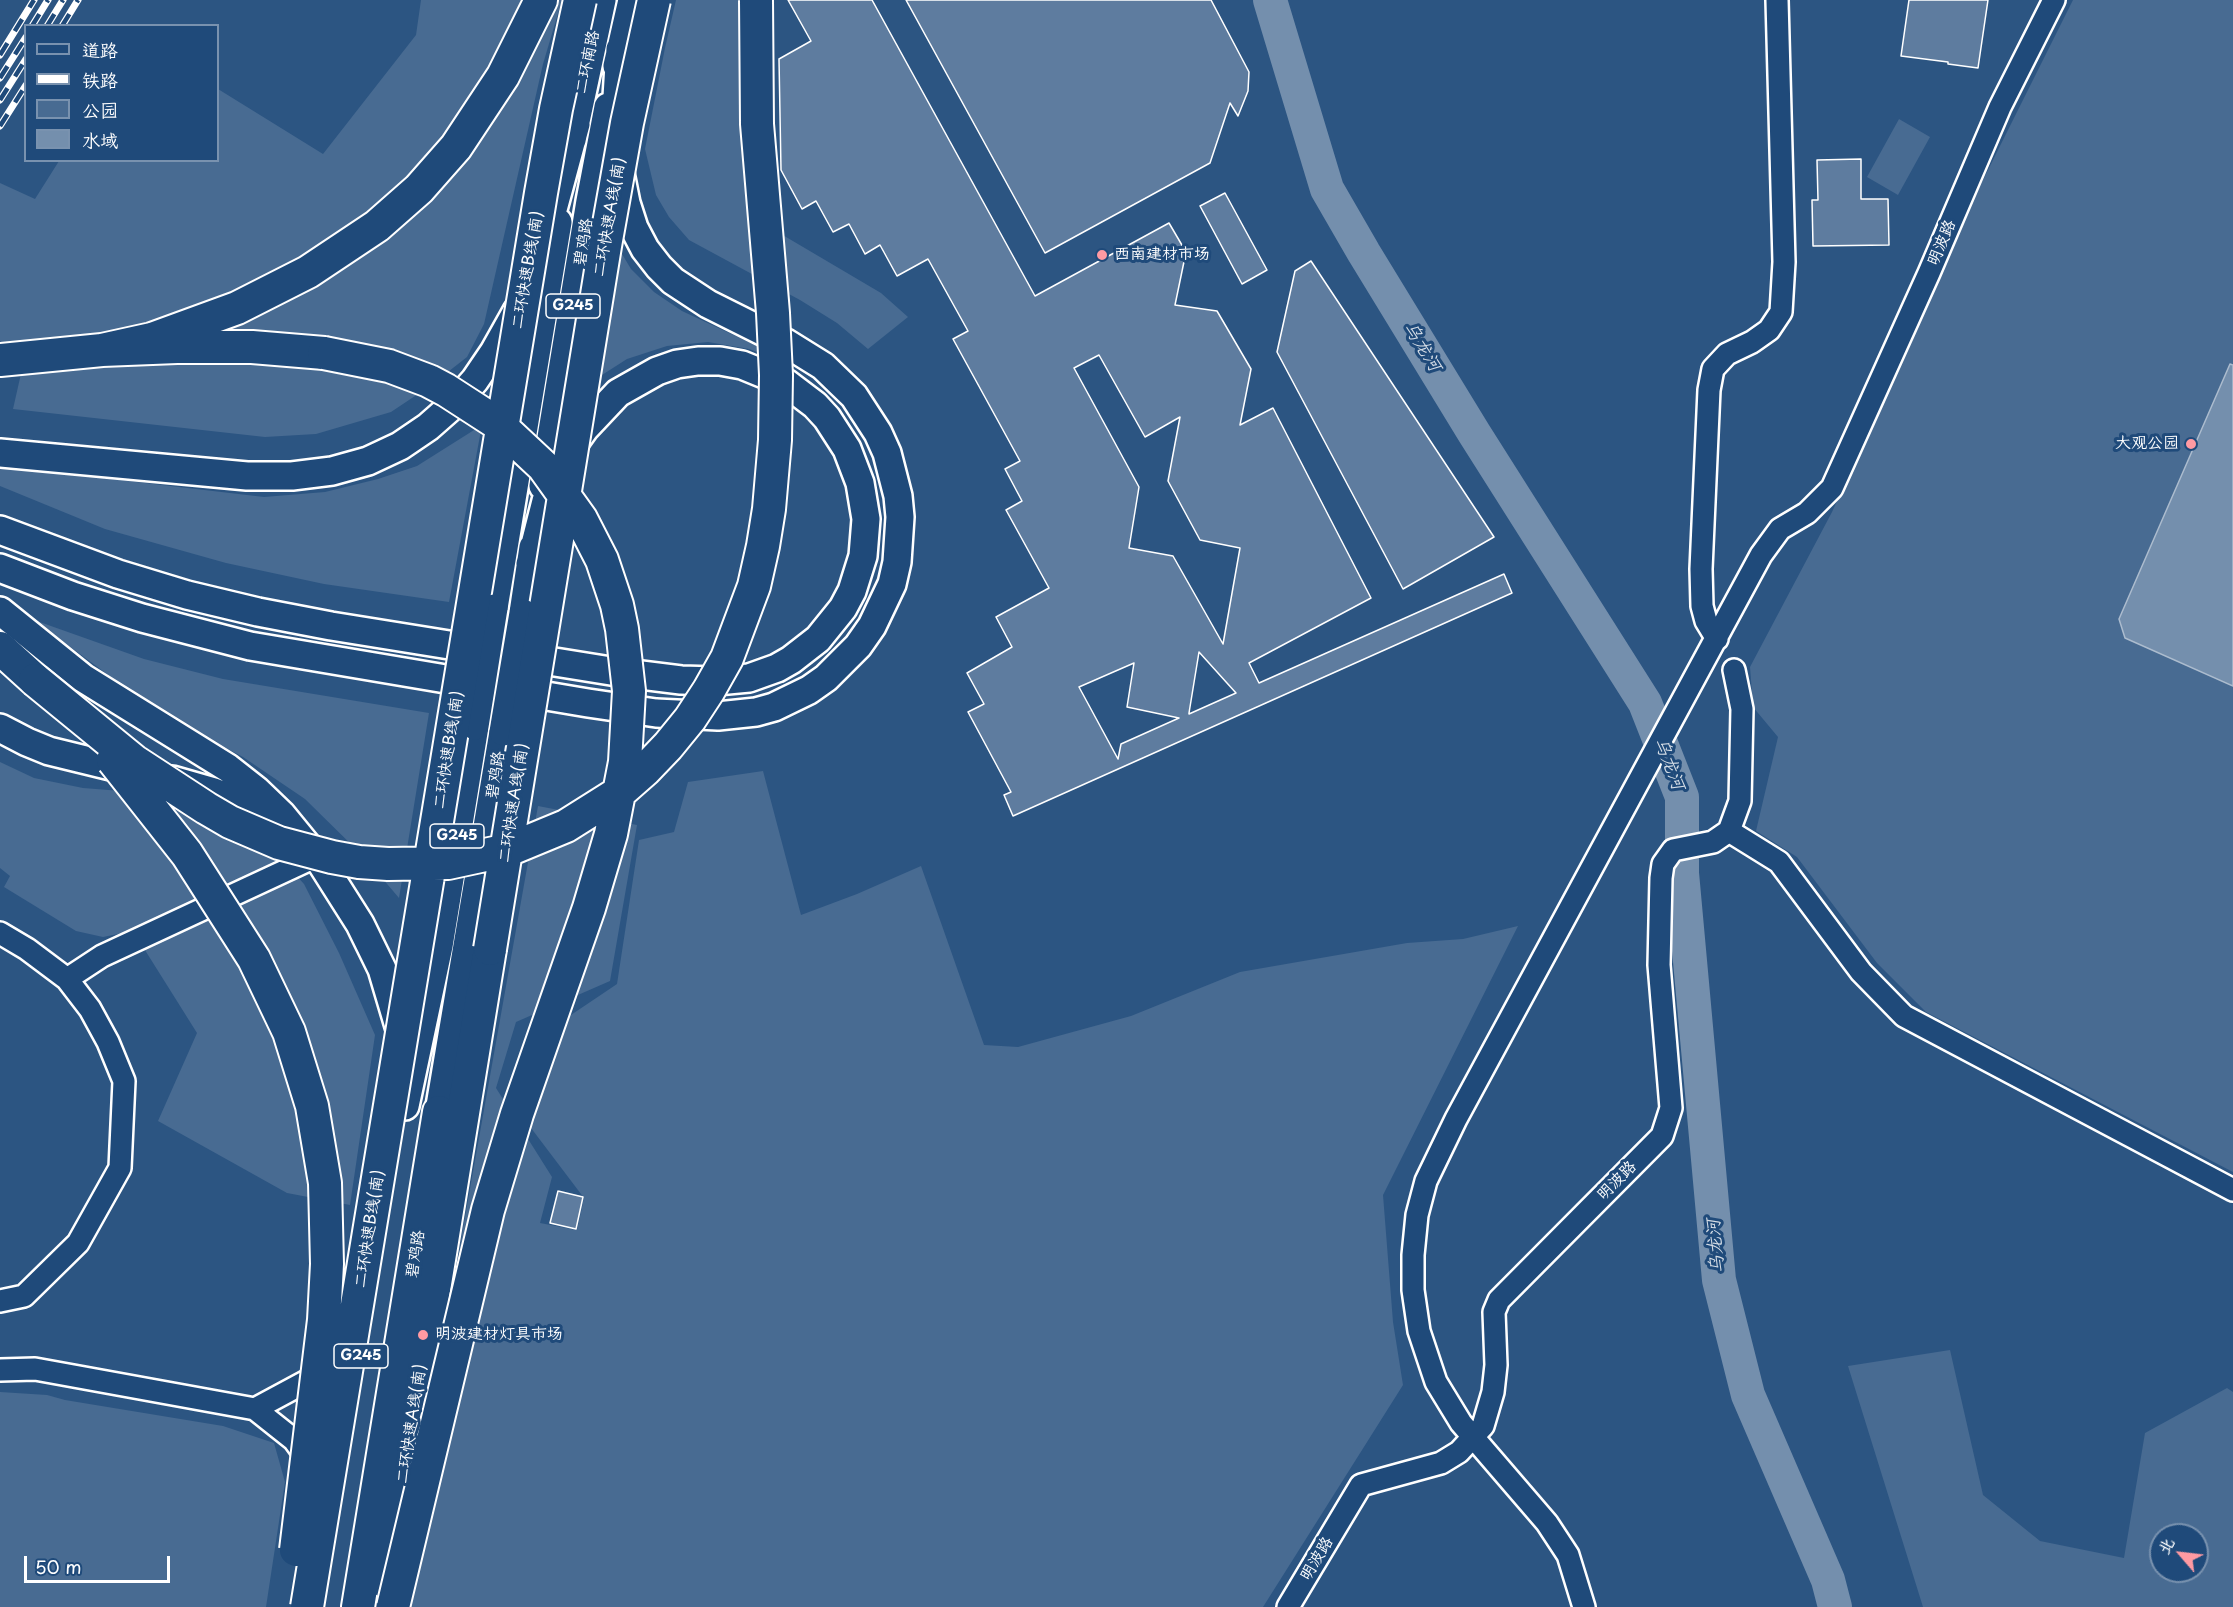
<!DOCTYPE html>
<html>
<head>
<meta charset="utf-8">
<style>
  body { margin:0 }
  #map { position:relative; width:2233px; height:1607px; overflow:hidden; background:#2c5582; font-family:"Playpen Sans","LXGW WenKai TC",sans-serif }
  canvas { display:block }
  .legend { position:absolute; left:24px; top:24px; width:195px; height:138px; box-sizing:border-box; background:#1f4a7a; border:2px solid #7992af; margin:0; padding:8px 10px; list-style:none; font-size:18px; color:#fff }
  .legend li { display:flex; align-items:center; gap:12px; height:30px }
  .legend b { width:30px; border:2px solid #7992af }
  .north { position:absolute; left:2149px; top:1523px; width:60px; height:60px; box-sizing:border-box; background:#1f4a7a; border:2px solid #7992af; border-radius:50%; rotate:298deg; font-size:16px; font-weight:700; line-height:24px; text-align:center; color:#fff }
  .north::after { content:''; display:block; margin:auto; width:21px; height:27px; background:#ff9aa2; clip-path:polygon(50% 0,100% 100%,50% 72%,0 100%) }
  .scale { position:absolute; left:24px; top:1556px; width:146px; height:27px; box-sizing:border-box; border:3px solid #fff; border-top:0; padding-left:8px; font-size:18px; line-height:21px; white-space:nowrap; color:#fff; -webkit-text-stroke:4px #1f4a7a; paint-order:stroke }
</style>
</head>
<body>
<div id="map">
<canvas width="2233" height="1607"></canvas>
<ul class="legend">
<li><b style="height:8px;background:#1f4a7a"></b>道路</li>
<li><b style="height:8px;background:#fff"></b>铁路</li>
<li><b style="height:16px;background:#486b92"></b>公园</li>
<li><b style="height:16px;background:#748fad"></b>水域</li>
</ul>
<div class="north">北</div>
<div class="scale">50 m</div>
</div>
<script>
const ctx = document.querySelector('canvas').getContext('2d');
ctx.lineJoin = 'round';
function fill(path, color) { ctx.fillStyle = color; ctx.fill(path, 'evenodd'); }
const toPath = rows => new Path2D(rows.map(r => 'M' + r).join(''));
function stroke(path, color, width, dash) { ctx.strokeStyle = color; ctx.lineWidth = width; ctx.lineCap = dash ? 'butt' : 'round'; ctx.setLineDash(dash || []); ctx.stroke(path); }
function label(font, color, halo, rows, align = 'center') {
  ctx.font = font + ' "Playpen Sans","LXGW WenKai TC",sans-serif'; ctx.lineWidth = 6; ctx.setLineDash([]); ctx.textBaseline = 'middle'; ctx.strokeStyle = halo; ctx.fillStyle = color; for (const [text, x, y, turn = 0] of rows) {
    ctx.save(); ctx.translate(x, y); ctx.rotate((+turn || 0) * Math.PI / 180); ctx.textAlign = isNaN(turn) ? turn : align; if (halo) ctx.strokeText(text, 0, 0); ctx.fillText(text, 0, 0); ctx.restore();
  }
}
fill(toPath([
  [421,0,562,0,543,64,484,324,467,357,430,386,391,412,316,434,265,437,13,409,25,356,0,341,0,183,35,199,59,161,218,160,218,89,323,154,416,35],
  [676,0,770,0,769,103,781,234,881,293,908,317,868,349,837,323,800,300,689,240,669,217,656,195,645,149,665,48],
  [2073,0,2233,0,2233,1172,1926,1012,1877,963,1797,857,1756,831,1778,737,1753,707,1750,667,1832,512,1891,384,1934,278],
  [1899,119,1930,137,1898,195,1867,177],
  [616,244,631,269,654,292,682,311,770,352,768,356,749,349,708,342,667,346,627,359,591,382],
  [482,425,449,602,324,584,226,563,105,529,0,486,0,466,264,497,325,492,378,479,417,466],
  [34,620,144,659,223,679,429,713,399,898,365,858,305,799,243,757,184,726,138,697],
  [0,762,34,778,83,788,172,795,268,845,304,884,339,953,375,1035,350,1205,287,1193,158,1121,197,1033,133,931,103,937,76,931,4,887,10,876,0,868],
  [763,771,801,915,857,894,921,866,984,1045,1018,1047,1131,1016,1240,972,1407,943,1463,939,1518,926,1383,1195,1393,1322,1403,1385,1263,1607,403,1607,463,1228,538,806,637,825,610,981,516,1022,496,1088,552,1177,540,1223,577,1230,584,1198,528,1124,562,1021,617,984,639,840,674,832,688,782],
  [1950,1350,1983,1495,2040,1541,2124,1558,2145,1433,2227,1388,2233,1392,2233,1607,1923,1607,1848,1366],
  [2161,1535,2197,1535,2197,1571,2161,1571],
  [0,1392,47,1395,65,1400,223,1426,274,1443,285,1482,266,1607,0,1607]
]), '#486b92');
const water = toPath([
  [2230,364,2233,365,2233,686,2125,638,2119,619,2230,364]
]);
fill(water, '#748fad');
stroke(water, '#acbcce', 1.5);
stroke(toPath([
  [1270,0,1327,189,1364,253,1474,433,1645,703,1682,797,1682,873,1719,1280,1748,1395,1828,1580,1835,1607]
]), '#748fad', 34);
const building = toPath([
  [788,0,872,0,1035,296,1169,223,1186,252,1175,305,1217,311,1251,369,1240,425,1273,408,1371,598,1249,663,1259,683,1504,574,1512,593,1013,816,1004,795,1011,792,968,712,984,704,967,673,1012,647,996,617,1049,588,1006,510,1022,501,1005,469,1020,461,953,339,968,331,928,259,897,276,880,245,865,254,849,224,833,232,816,201,802,209,781,170,779,59,811,41,788,0],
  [1099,355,1145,437,1180,417,1168,481,1200,540,1240,548,1223,644,1173,556,1129,548,1139,487,1074,368,1099,355],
  [1199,652,1236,693,1189,714,1189,713,1199,652],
  [1134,663,1127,707,1179,718,1121,744,1118,759,1079,687,1134,663],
  [906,0,1211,0,1249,72,1248,91,1238,116,1230,103,1210,163,1045,253,906,0],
  [1909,0,1988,0,1978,68,1948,64,1948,62,1901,56,1909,0],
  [1861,159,1861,199,1888,199,1889,245,1813,246,1812,200,1818,200,1817,160,1861,159],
  [1225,193,1267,270,1242,284,1200,206,1225,193],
  [1311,261,1494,537,1403,589,1277,352,1295,271,1311,261],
  [558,1191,583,1197,576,1229,550,1223,558,1191]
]);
fill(building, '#5e7c9f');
stroke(building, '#fff', 1.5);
const minor = toPath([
  [1717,639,1706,621,1702,606,1701,569,1709,390,1713,369,1727,354,1752,342,1769,330,1781,312,1784,262,1777,0],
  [1729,831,1779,862,1861,972,1904,1016,2233,1190],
  [0,933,27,949,67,979,90,1009,108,1042,124,1081,120,1168,78,1243,24,1296,0,1301],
  [67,979,102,956,317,856],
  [0,1370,35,1369,255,1409,294,1440,310,1462],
  [255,1409,307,1381,324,1368],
  [1288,1607,1361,1485,1441,1463,1459,1452,1483,1426,1493,1392,1496,1365,1494,1312,1499,1300,1662,1136,1671,1108,1659,965,1661,878,1663,864,1673,850,1713,842,1729,831,1740,801,1742,709,1734,670],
  [1584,1607,1568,1555,1547,1523,1461,1423,1436,1382,1419,1331,1413,1290,1413,1255,1417,1215,1426,1181,1456,1119,1761,555,1780,529,1807,513,1832,488,1929,273,2000,107,2054,0]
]);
const major = toPath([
  [617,66,632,0],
  [617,132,617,97,620,49],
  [572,140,602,0],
  [545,239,576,124],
  [0,453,247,476,292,476,332,471,368,461,400,446,428,427,453,405,475,380,494,352,517,311],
  [543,486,590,201,608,107],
  [0,530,118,574,187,595,258,612,331,626,617,672,681,680,717,681,749,678,777,668,791,660,818,639,843,608,852,591,863,556,866,519,860,483,847,449,827,418,815,405,786,383,742,365,720,361,698,361,677,364,657,371,618,393,585,428,570,449,546,501,530,564],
  [0,568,73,596,142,618,250,646,588,703,656,713,718,716,756,712,774,707,809,690,826,678,858,646,872,626,892,584,897,562,900,517,898,496,887,453,878,433,854,396,823,366,786,343,708,304,673,281,659,267,645,249,634,228,626,203,620,173],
  [494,608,558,222],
  [0,611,83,678,228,768,256,790,282,815,322,864,360,924,382,969,401,1033],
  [523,613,533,547],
  [0,728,27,742,49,751,135,772],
  [172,780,214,792,239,802,275,822],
  [405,1106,439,946,475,726],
  [439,1112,503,732]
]);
const highway = toPath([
  [102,350,152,339,237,308,308,272,377,226,419,189,456,147,503,76,541,0],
  [0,360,102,350,177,347,252,347,324,353],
  [0,648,35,680],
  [386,1582,490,949],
  [358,1607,439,1112]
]);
stroke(minor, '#fff', 26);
stroke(major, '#fff', 32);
stroke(highway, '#fff', 36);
stroke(minor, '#1f4a7a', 21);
stroke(major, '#1f4a7a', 27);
stroke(highway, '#1f4a7a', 32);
const rail = toPath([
  [32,26,48,0],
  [47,26,63,0],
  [62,26,78,0],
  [0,55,34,0],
  [0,78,26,37],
  [0,100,26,59],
  [0,126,26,85]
]);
stroke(rail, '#fff', 7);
stroke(rail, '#1f4a7a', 4.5, [14]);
const majorBridge = toPath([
  [475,726,494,608],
  [503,732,523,613]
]);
const highwayBridge = toPath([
  [324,353,389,366,429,381,446,390,497,423,543,466,581,519,602,560,617,605,622,629,629,691,625,762,611,834,589,908,517,1114,488,1210,393,1607],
  [35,680,134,761,206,808,230,822,279,843,332,857,359,862,388,864,448,863,508,850,566,826,620,792,645,770,668,746,690,719,709,690,727,658,754,586,763,546,769,509,775,440,776,375,773,313,757,124,756,0],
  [113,760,187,854,254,959,289,1032,312,1106,325,1183,327,1264,324,1320,296,1550],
  [490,949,605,246,627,123,654,0],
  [307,1607,541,193,556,109,580,0]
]);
stroke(majorBridge, '#fff', 32, []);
stroke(highwayBridge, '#fff', 36, []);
stroke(majorBridge, '#1f4a7a', 27);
stroke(highwayBridge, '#1f4a7a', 32);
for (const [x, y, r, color] of [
  [1102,255,6,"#ff9aa2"],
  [2191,444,6,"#ff9aa2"],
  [423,1335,6,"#ff9aa2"]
]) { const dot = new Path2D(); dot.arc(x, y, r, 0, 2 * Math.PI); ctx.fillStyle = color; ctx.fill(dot); stroke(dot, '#1f4a7a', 2); }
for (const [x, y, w] of [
  [573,306,54],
  [457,836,54],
  [361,1356,54]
]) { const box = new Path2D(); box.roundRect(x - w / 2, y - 12, w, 24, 4.5); ctx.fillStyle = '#1f4a7a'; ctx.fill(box); stroke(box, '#fff', 1.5); }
label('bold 15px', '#fff', null, [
  ["G245",573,306],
  ["G245",457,836],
  ["G245",361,1356]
]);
label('16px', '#fff', '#1f4a7a', [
  ["二环南路",588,62,-78],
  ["二环快速A线(南)",610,217,-80],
  ["碧鸡路",584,242,-81],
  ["明波路",1942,243,-67],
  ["二环快速B线(南)",528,270,-80],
  ["二环快速B线(南)",449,750,-81],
  ["碧鸡路",496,775,-81],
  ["二环快速A线(南)",514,803,-81],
  ["明波路",1617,1181,-45],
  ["二环快速B线(南)",370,1229,-81],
  ["碧鸡路",416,1254,-81],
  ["二环快速A线(南)",412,1424,-81],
  ["明波路",1317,1559,-59]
]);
label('16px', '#fff', '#1f4a7a', [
  ["西南建材市场",1114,255],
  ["大观公园",2179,444,"right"],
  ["明波建材灯具市场",435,1335]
], 'left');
label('italic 18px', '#d5dde6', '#1f4a7a', [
  ["乌龙河",1422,347,59],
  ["乌龙河",1669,764,69],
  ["乌龙河",1716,1246,-95]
]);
</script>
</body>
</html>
